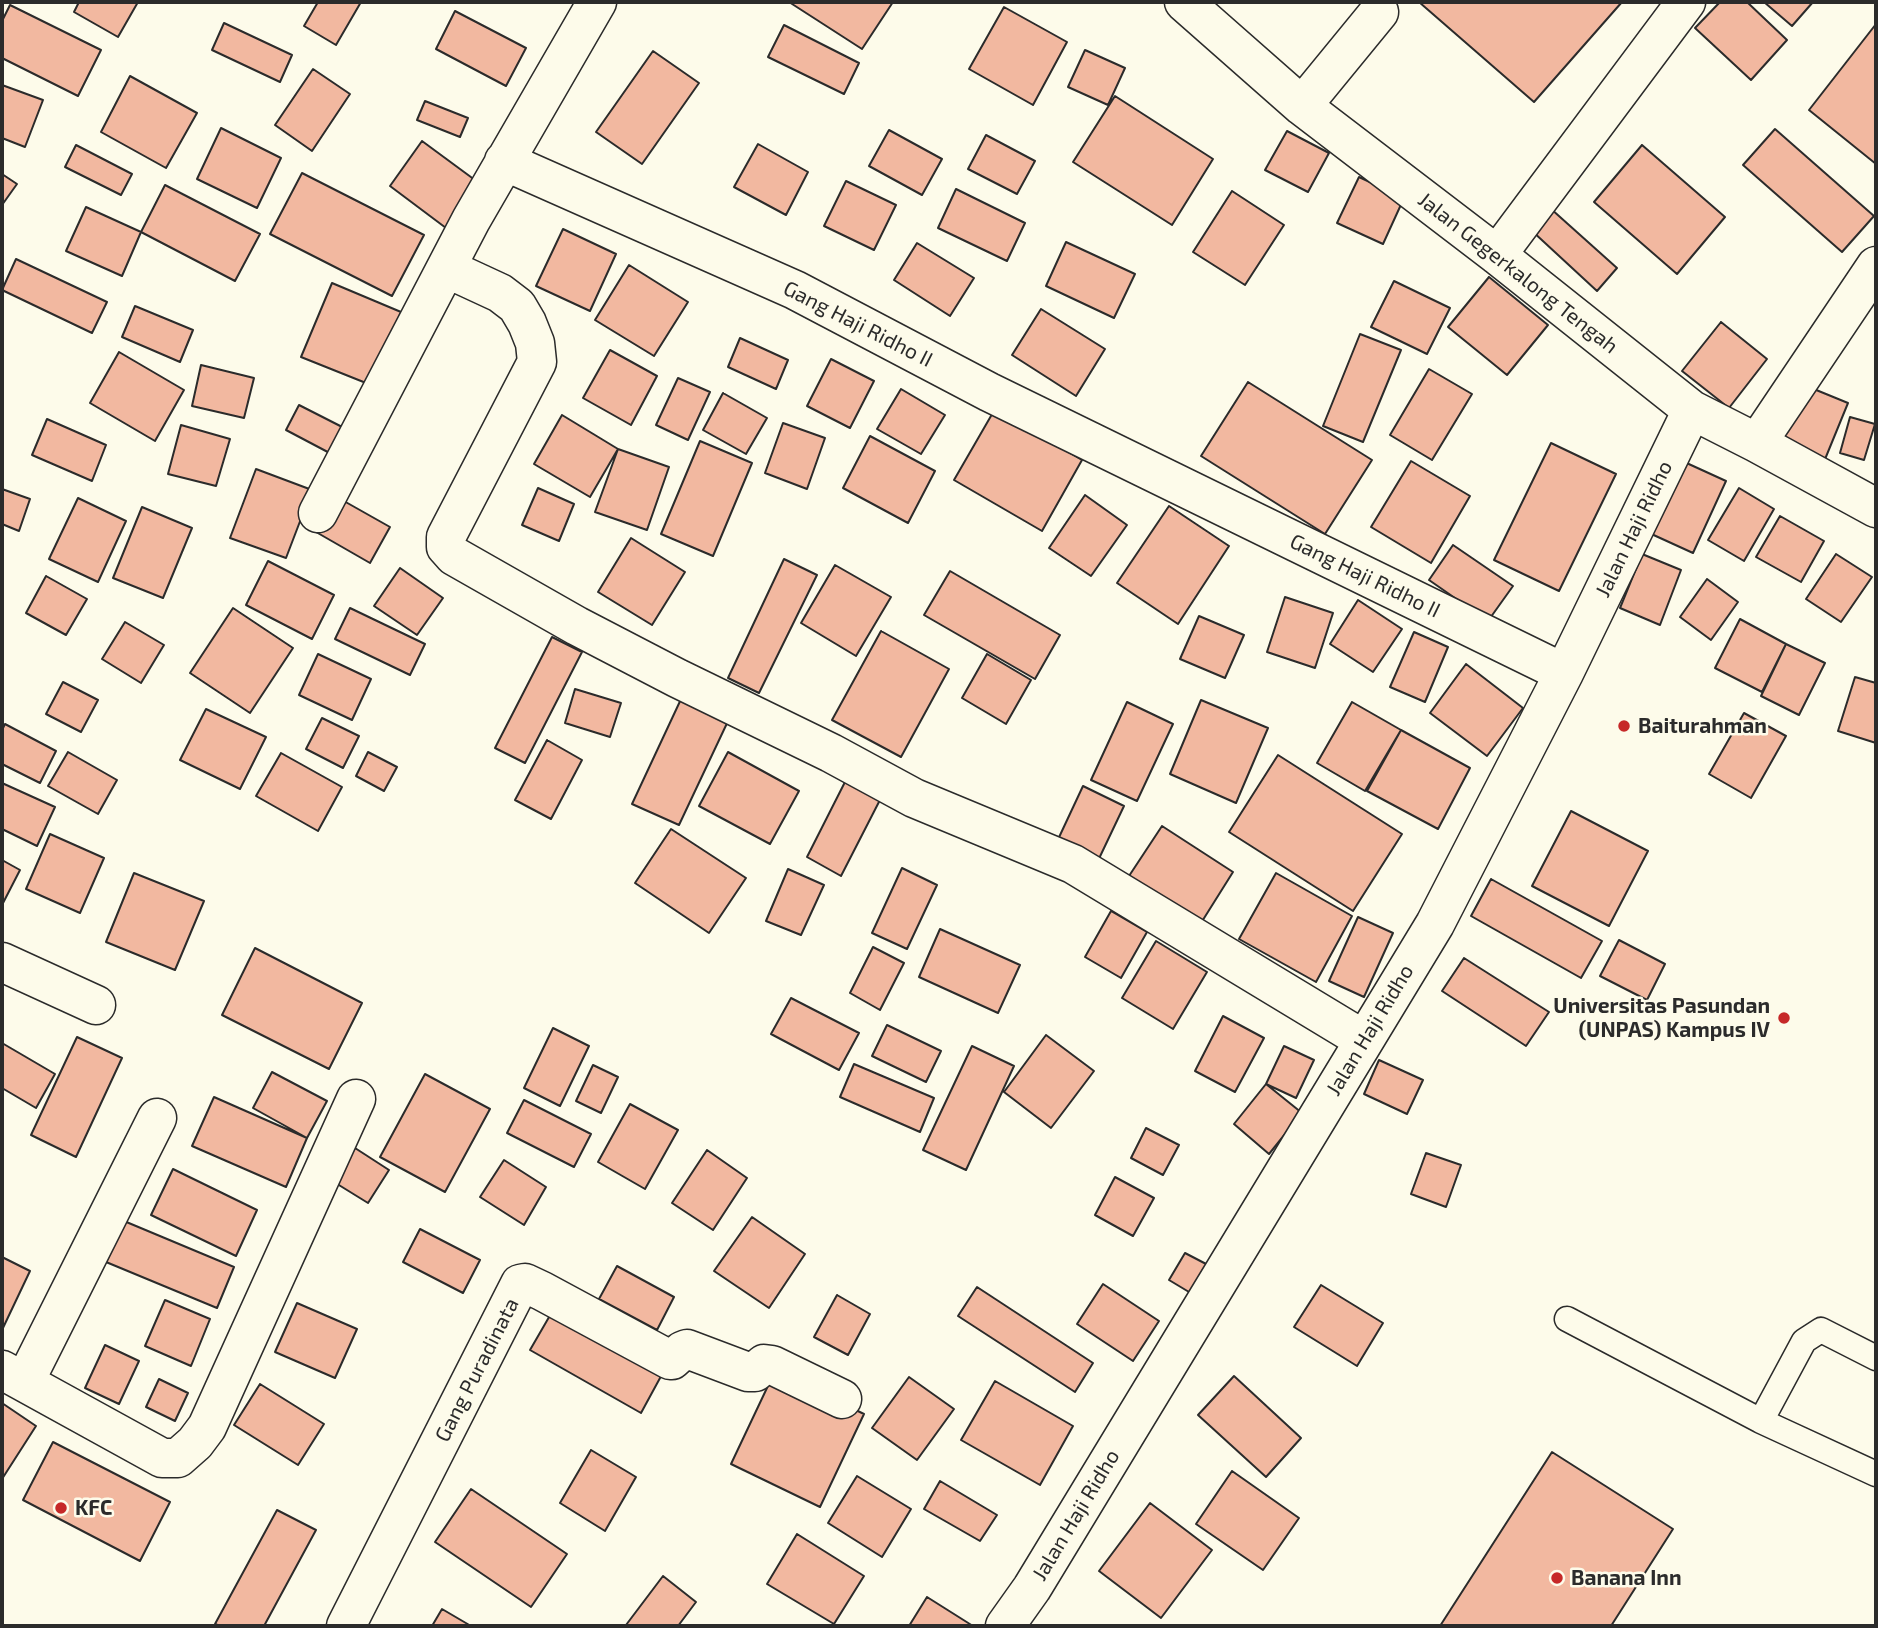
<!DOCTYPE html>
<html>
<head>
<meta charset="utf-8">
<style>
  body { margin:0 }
  #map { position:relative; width:1878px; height:1628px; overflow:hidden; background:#fdfbea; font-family:"Exo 2",sans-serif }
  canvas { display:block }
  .frame { position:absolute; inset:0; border:4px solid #2b2b2b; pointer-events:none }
</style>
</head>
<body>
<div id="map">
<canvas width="1878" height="1628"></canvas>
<div class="frame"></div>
</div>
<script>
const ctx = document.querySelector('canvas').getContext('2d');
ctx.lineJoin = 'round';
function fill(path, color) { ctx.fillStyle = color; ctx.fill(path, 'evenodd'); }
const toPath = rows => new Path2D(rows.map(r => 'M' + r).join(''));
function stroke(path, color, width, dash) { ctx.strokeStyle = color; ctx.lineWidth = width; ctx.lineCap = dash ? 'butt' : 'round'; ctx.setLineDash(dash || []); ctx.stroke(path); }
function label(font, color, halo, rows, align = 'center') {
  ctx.font = font + ' "Exo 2",sans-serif'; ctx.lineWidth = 5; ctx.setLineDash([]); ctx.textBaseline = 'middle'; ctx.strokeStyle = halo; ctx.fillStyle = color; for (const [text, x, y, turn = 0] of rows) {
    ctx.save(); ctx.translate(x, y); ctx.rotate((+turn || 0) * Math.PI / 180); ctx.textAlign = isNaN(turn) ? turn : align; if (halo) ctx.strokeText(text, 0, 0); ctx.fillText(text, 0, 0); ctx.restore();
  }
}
const building = toPath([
  [79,2,138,2,118,37,74,12,79,2],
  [318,2,361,2,336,45,304,26,318,2],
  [789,2,893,2,862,49,789,2],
  [1419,2,1622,2,1534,102,1419,2],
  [1720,2,1747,2,1787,40,1751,80,1695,28,1720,2],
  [1764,2,1813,2,1792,26,1764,2],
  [10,5,101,50,78,96,2,58,2,21,10,5],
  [1004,7,1067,42,1033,105,969,69,1004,7],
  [455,11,526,48,506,86,436,49,455,11],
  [224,23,292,55,280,82,212,50,224,23],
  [1876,24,1876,164,1809,110,1876,24],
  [784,25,859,63,844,94,768,57,784,25],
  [1085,50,1125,68,1108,105,1068,87,1085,50],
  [653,51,699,83,642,164,596,132,653,51],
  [313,69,350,94,312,151,275,125,313,69],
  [130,76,197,113,166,168,101,132,130,76],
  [2,85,43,100,25,147,2,138,2,85],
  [1115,96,1213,159,1172,225,1073,162,1115,96],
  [425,101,468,118,460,137,417,120,425,101],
  [221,128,281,158,257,208,197,179,221,128],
  [1775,129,1874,216,1842,252,1743,165,1775,129],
  [889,130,942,159,922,195,869,166,889,130],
  [1287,131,1329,153,1308,192,1265,170,1287,131],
  [986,135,1035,161,1017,194,968,169,986,135],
  [422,141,479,183,446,228,390,186,422,141],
  [758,144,808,172,786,215,734,187,758,144],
  [76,145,132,174,121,195,65,167,76,145],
  [1642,145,1725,217,1677,274,1594,202,1642,145],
  [302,173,424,235,392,296,270,234,302,173],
  [2,174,17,184,2,205,2,174],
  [1359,177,1404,198,1383,244,1337,223,1359,177],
  [846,181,896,205,874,250,824,226,846,181],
  [165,185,260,234,235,281,141,232,165,185],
  [956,189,1025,223,1007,261,938,228,956,189],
  [1232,191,1284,225,1245,285,1193,252,1232,191],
  [86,207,141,232,122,276,66,251,86,207],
  [1550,208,1617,268,1597,291,1531,230,1550,208],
  [563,229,616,254,590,311,536,286,563,229],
  [1066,242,1135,274,1114,318,1046,286,1066,242],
  [917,243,974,278,950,316,894,280,917,243],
  [16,259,107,302,92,333,2,290,16,259],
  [629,265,688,302,654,356,595,320,629,265],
  [1489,277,1548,325,1507,375,1448,327,1489,277],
  [1394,281,1450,308,1427,354,1371,327,1394,281],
  [332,283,401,312,371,385,301,357,332,283],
  [135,306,193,330,180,362,122,337,135,306],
  [1041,309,1105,349,1076,396,1012,355,1041,309],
  [1721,322,1767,359,1729,408,1682,371,1721,322],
  [1360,334,1401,350,1363,442,1323,426,1360,334],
  [740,338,788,360,776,389,728,367,740,338],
  [610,350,657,376,631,425,583,398,610,350],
  [119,352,184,390,155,441,90,403,119,352],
  [831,359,874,381,850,428,807,406,831,359],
  [201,365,254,378,244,418,192,406,201,365],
  [1429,369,1472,394,1432,460,1390,435,1429,369],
  [678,378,710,392,688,440,656,425,678,378],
  [1248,382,1372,460,1325,534,1201,456,1248,382],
  [1804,385,1848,403,1821,469,1778,450,1804,385],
  [901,389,945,415,921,454,877,429,901,389],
  [723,393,767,418,746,454,703,430,723,393],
  [299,405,354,433,341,459,286,430,299,405],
  [995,409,1082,460,1042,531,954,480,995,409],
  [562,415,618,449,590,497,534,464,562,415],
  [1850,417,1875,424,1864,460,1840,453,1850,417],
  [47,419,106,445,92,481,32,455,47,419],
  [783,423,825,438,807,489,765,473,783,423],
  [181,425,230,439,216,486,168,474,181,425],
  [870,436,935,471,908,523,843,488,870,436],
  [700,441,752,463,713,556,661,534,700,441],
  [1551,443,1616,474,1559,591,1494,560,1551,443],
  [618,449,669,467,647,530,595,512,618,449],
  [1680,460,1726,481,1693,553,1647,532,1680,460],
  [1411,461,1470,496,1431,563,1371,527,1411,461],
  [256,469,312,490,286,558,230,538,256,469],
  [538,488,574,504,559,541,522,525,538,488],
  [1739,488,1774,509,1744,561,1708,540,1739,488],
  [2,489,30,499,19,531,2,524,2,489],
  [1085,495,1127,525,1091,576,1049,548,1085,495],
  [335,496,390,527,370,563,316,532,335,496],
  [78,498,126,521,98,582,49,559,78,498],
  [1169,506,1229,546,1178,624,1117,583,1169,506],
  [142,507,192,528,163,598,113,578,142,507],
  [1780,516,1824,541,1801,582,1756,557,1780,516],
  [631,538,685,572,652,625,598,592,631,538],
  [1453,545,1513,586,1488,621,1429,580,1453,545],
  [1642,554,1681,570,1660,625,1620,608,1642,554],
  [1836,554,1872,577,1841,622,1806,599,1836,554],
  [784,559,817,575,759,693,728,678,784,559],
  [268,561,334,595,312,639,246,605,268,561],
  [835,565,891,597,856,656,801,623,835,565],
  [400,568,443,598,417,635,374,606,400,568],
  [950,571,1060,635,1035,679,924,615,950,571],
  [46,576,87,599,66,635,26,613,46,576],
  [1707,579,1738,602,1711,640,1680,617,1707,579],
  [1285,597,1333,613,1315,668,1267,652,1285,597],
  [1358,600,1402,629,1373,672,1330,644,1358,600],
  [233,608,293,648,250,713,190,673,233,608],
  [350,608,425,644,410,675,335,639,350,608],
  [1199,616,1244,635,1225,678,1180,659,1199,616],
  [1740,619,1786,644,1762,692,1715,668,1740,619],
  [125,622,164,645,141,683,102,659,125,622],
  [881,631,949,669,901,757,832,720,881,631],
  [1414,632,1448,647,1425,702,1390,687,1414,632],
  [552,637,582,652,525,763,495,748,552,637],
  [1786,644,1825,663,1799,715,1761,696,1786,644],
  [318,654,371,679,352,720,299,695,318,654],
  [987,654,1031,680,1006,724,962,698,987,654],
  [1466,664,1523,708,1487,756,1430,713,1466,664],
  [1855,677,1876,683,1876,743,1838,731,1855,677],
  [63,682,98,700,81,732,46,714,63,682],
  [575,689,621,703,610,737,565,723,575,689],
  [682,697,729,719,679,825,632,804,682,697],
  [1201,700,1268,728,1236,803,1170,774,1201,700],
  [1127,702,1173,724,1137,801,1091,780,1127,702],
  [1352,702,1401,730,1365,791,1317,763,1352,702],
  [206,709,266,737,240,789,180,760,206,709],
  [1744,713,1786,736,1751,798,1709,774,1744,713],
  [322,718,359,736,343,768,306,749,322,718],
  [5,724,56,751,40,783,2,764,2,730,5,724],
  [1401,730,1470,768,1438,829,1367,791,1401,730],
  [547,740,582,760,551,819,515,800,547,740],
  [68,752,117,780,98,814,48,786,68,752],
  [368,752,397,767,384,791,356,776,368,752],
  [728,752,799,791,770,844,699,806,728,752],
  [281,753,342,787,318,831,256,796,281,753],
  [1278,755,1402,834,1353,911,1229,832,1278,755],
  [847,778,882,796,841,876,807,857,847,778],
  [2,783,55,807,37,846,2,829,2,783],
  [1083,786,1124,806,1095,867,1054,848,1083,786],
  [1571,811,1648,851,1609,926,1532,886,1571,811],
  [1162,826,1233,872,1201,923,1129,876,1162,826],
  [671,829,746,878,709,933,635,883,671,829],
  [50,834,104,858,80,913,26,889,50,834],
  [2,860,20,870,2,905,2,860],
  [902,868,937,885,907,949,872,933,902,868],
  [788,869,824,885,801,935,766,921,788,869],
  [134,873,204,901,175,970,106,942,134,873],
  [1276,873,1352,916,1316,982,1239,939,1276,873],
  [1491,879,1602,941,1581,978,1471,916,1491,879],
  [1111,911,1147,932,1121,978,1085,957,1111,911],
  [1358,917,1393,933,1364,997,1329,981,1358,917],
  [940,929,1020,965,998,1013,919,977,940,929],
  [1619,940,1665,964,1647,1000,1600,976,1619,940],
  [1156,941,1207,972,1173,1029,1122,998,1156,941],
  [873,947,904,963,880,1010,850,993,873,947],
  [255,948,362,1003,329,1069,222,1015,255,948],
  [1464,958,1549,1012,1526,1046,1442,991,1464,958],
  [791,998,859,1033,839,1070,771,1034,791,998],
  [1223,1016,1264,1038,1235,1092,1195,1071,1223,1016],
  [887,1025,941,1051,926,1082,872,1056,887,1025],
  [553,1028,589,1046,560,1106,524,1088,553,1028],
  [1046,1035,1094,1071,1051,1128,1004,1092,1046,1035],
  [77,1037,122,1058,76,1157,31,1135,77,1037],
  [2,1043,55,1074,36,1108,2,1088,2,1043],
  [972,1046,1014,1066,966,1170,923,1150,972,1046],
  [1284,1046,1314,1060,1296,1098,1266,1084,1284,1046],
  [1379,1060,1423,1080,1407,1114,1364,1094,1379,1060],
  [854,1064,934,1098,920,1132,840,1097,854,1064],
  [593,1065,618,1077,601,1113,576,1101,593,1065],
  [272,1072,327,1101,307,1138,253,1108,272,1072],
  [425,1074,490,1109,445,1192,380,1157,425,1074],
  [1266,1084,1302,1113,1269,1154,1234,1124,1266,1084],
  [214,1097,307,1138,286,1187,192,1146,214,1097],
  [524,1100,591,1134,574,1167,507,1133,524,1100],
  [630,1104,678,1130,645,1189,598,1162,630,1104],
  [1146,1128,1179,1145,1163,1175,1131,1158,1146,1128],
  [355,1148,389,1170,368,1203,334,1182,355,1148],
  [707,1150,747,1178,713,1230,672,1203,707,1150],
  [1426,1153,1461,1165,1446,1207,1411,1194,1426,1153],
  [504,1160,546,1187,524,1225,480,1197,504,1160],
  [173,1169,257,1210,236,1256,151,1215,173,1169],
  [1115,1177,1154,1198,1133,1236,1095,1215,1115,1177],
  [752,1217,805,1254,769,1308,714,1271,752,1217],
  [124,1221,234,1267,217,1308,106,1262,124,1221],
  [420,1229,480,1260,463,1293,403,1262,420,1229],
  [1185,1253,1210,1266,1194,1295,1169,1280,1185,1253],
  [2,1257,30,1271,2,1330,2,1257],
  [617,1266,674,1297,657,1330,599,1299,617,1266],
  [1103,1284,1159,1321,1133,1361,1077,1324,1103,1284],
  [1321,1285,1383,1323,1357,1366,1294,1327,1321,1285],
  [977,1287,1093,1363,1075,1392,958,1316,977,1287],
  [837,1295,870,1314,848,1355,814,1337,837,1295],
  [165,1300,210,1319,191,1366,145,1346,165,1300],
  [297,1303,357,1329,335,1378,275,1352,297,1303],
  [556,1305,666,1367,641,1413,530,1350,556,1305],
  [105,1345,139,1361,119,1404,85,1388,105,1345],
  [775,1371,864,1414,820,1507,731,1464,775,1371],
  [1234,1376,1301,1438,1266,1477,1198,1415,1234,1376],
  [909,1377,954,1409,917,1460,872,1428,909,1377],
  [159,1379,188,1393,175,1421,146,1407,159,1379],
  [995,1381,1073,1426,1040,1485,961,1440,995,1381],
  [260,1384,324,1424,298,1465,234,1425,260,1384],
  [2,1403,36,1426,2,1479,2,1403],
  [53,1442,170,1502,140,1561,23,1500,53,1442],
  [591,1450,636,1477,605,1531,560,1503,591,1450],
  [1552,1452,1673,1529,1611,1626,1440,1626,1552,1452],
  [1232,1471,1299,1518,1263,1570,1196,1524,1232,1471],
  [857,1476,911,1509,882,1557,828,1523,857,1476],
  [940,1481,997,1515,980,1541,924,1509,940,1481],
  [471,1489,567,1554,531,1607,435,1542,471,1489],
  [1150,1503,1212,1550,1161,1618,1099,1571,1150,1503],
  [277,1510,316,1530,264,1626,220,1626,215,1624,277,1510],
  [797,1534,864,1576,834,1624,767,1584,797,1534],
  [663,1576,696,1602,678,1626,628,1626,626,1625,663,1576],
  [927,1597,973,1626,909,1626,927,1597],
  [442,1609,471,1626,432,1626,442,1609]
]);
fill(building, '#f2b8a0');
stroke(building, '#2b2b2b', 2);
const lane = toPath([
  [1567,1319,1761,1421,1804,1341,1821,1330,1876,1358],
  [1761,1421,1876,1474]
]);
const street = toPath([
  [1184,2,1302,106,1497,255,1692,410,1757,443,1876,508],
  [1302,106,1379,12],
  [504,161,795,290,989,392,1564,673],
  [1497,255,1686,2],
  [446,268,500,293,517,306,527,323,535,343,537,362,446,537,446,547,454,556,577,626,677,678,831,753,914,798,1073,864,1364,1040],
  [1757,443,1876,266],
  [318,513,471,220,597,2],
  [2,962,96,1005],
  [2,1370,162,1458,178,1458,195,1443,207,1427,356,1099],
  [25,1381,157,1118],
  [346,1626,520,1284,525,1283,542,1291,670,1360,672,1360,682,1351,687,1349,748,1372,755,1372,764,1364,772,1365,842,1399],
  [1005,1626,1032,1588,1435,924,1564,673,1692,410]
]);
stroke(lane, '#2b2b2b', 27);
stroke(street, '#2b2b2b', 41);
stroke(lane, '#fdfbea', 24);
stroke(street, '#fdfbea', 38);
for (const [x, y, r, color] of [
  [1624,726,7,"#c62828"],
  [1784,1018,7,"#c62828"],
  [61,1508,7,"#c62828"],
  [1557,1578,7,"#c62828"]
]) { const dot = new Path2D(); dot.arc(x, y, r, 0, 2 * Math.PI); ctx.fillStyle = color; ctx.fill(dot); stroke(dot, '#fdfbea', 2.5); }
label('21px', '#2b2b2b', '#fdfbea', [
  ["Jalan Gegerkalong Tengah",1518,273,38],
  ["Gang Haji Ridho II",858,324,27],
  ["Jalan Haji Ridho",1634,529,-64],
  ["Gang Haji Ridho II",1365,576,26],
  ["Jalan Haji Ridho",1370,1030,-59],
  ["Gang Puradinata",477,1370,-63],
  ["Jalan Haji Ridho",1076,1515,-59]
]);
label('bold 21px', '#2b2b2b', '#fdfbea', [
  ["Baiturahman",1638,726],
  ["Universitas Pasundan",1770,1006,"right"],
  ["(UNPAS) Kampus IV",1770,1030,"right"],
  ["KFC",75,1508],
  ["Banana Inn",1571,1578]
], 'left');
</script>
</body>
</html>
